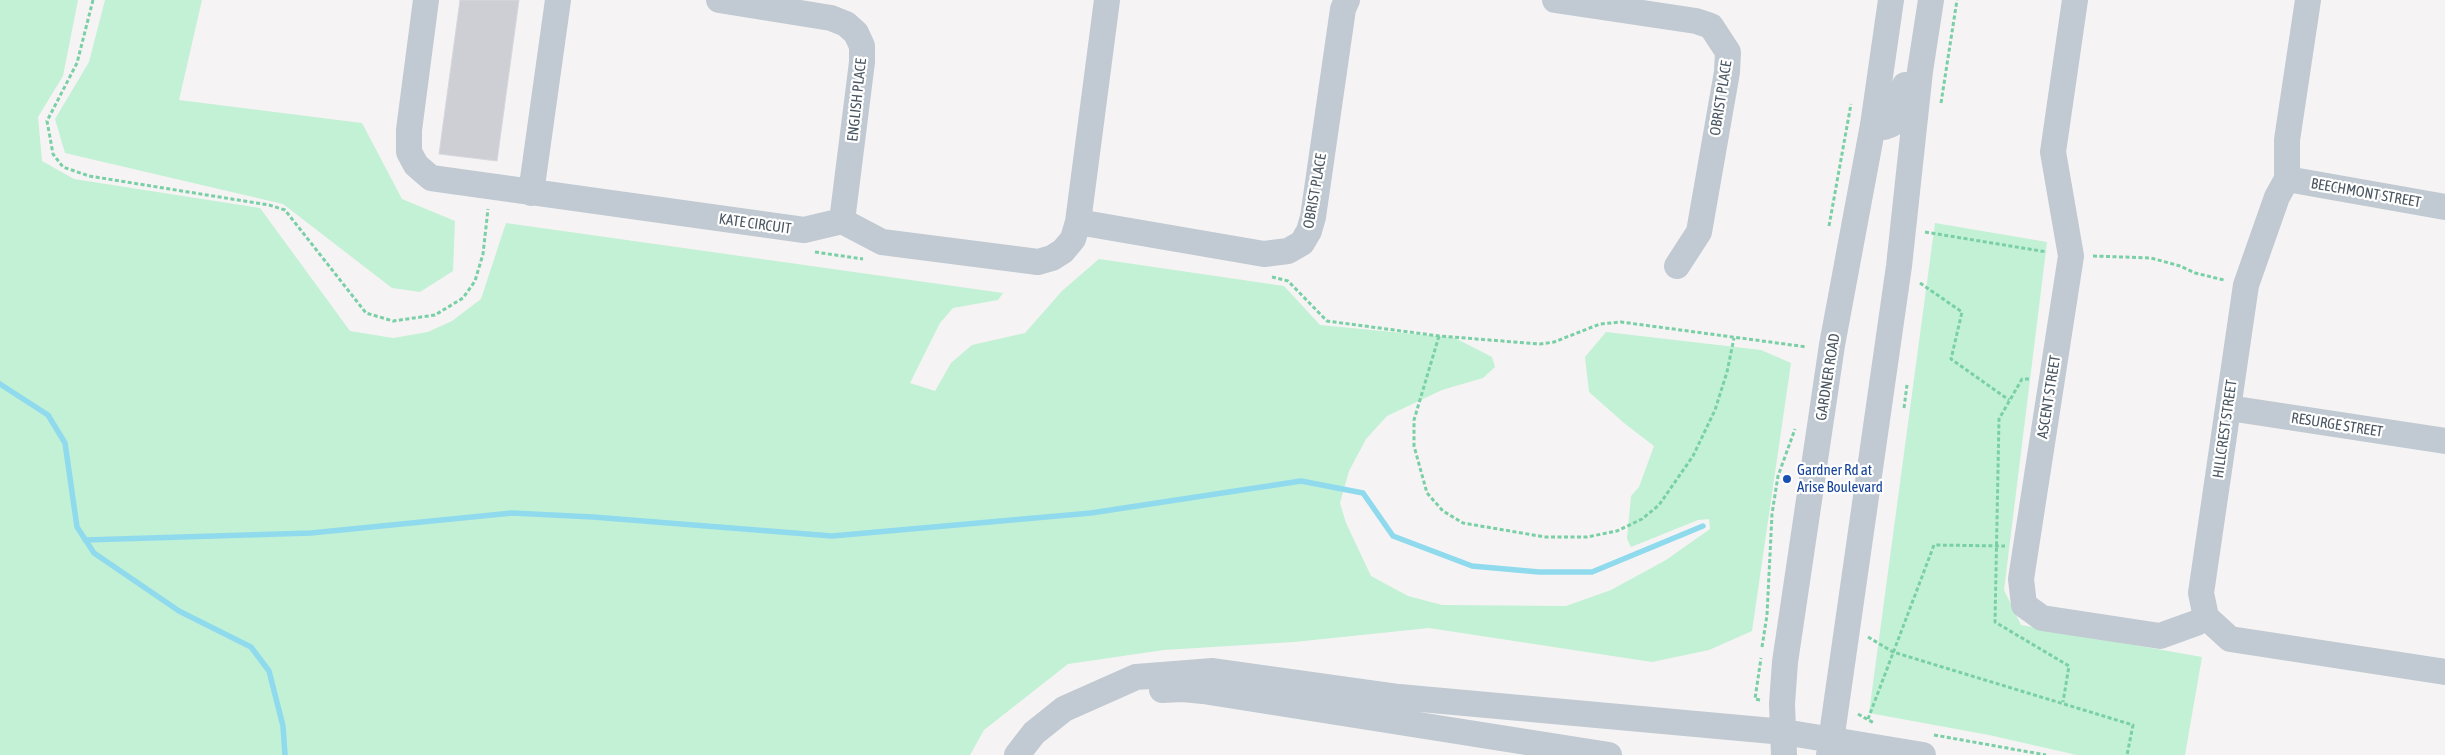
<!DOCTYPE html>
<html>
<head>
<meta charset="utf-8">
<style>
  body { margin:0 }
  canvas { display:block; background:#f5f3f3 }
</style>
</head>
<body>
<canvas width="2445" height="755"></canvas>
<script>
const ctx = document.querySelector('canvas').getContext('2d');
ctx.lineJoin = 'round';
function fill(path, color) { ctx.fillStyle = color; ctx.fill(path, 'evenodd'); }
const toPath = rows => new Path2D(rows.map(r => 'M' + r).join(''));
function stroke(path, color, width, dash) { ctx.strokeStyle = color; ctx.lineWidth = width; ctx.lineCap = dash ? 'butt' : 'round'; ctx.setLineDash(dash || []); ctx.stroke(path); }
function label(font, color, halo, rows, align = 'center') {
  ctx.font = font + ' "Asap Condensed",sans-serif'; ctx.lineWidth = 4.5; ctx.setLineDash([]); ctx.textBaseline = 'middle'; ctx.strokeStyle = halo; ctx.fillStyle = color; for (const [text, x, y, turn = 0] of rows) {
    ctx.save(); ctx.translate(x, y); ctx.rotate((+turn || 0) * Math.PI / 180); ctx.textAlign = isNaN(turn) ? turn : align; if (halo) ctx.strokeText(text, 0, 0); ctx.fillText(text, 0, 0); ctx.restore();
  }
}
fill(toPath([
  [0,0,78,0,63,76,38,117,42,161,74,179,260,208,350,331,393,338,428,332,452,321,481,299,506,223,1003,293,998,300,953,308,940,323,910,383,935,391,951,363,972,345,1025,333,1062,291,1099,259,1284,286,1320,325,1455,338,1492,357,1495,367,1483,378,1442,390,1387,416,1366,439,1349,471,1340,503,1346,523,1371,576,1408,596,1442,605,1566,606,1611,590,1666,560,1710,529,1709,519,1698,520,1631,547,1627,539,1631,496,1639,487,1654,446,1624,423,1589,392,1585,357,1606,332,1761,350,1791,363,1752,631,1709,650,1652,662,1429,628,1294,642,1164,650,1068,664,984,730,970,755,0,755],
  [105,0,202,0,179,100,362,123,402,199,455,221,453,271,420,292,392,288,283,204,65,153,55,119,89,62],
  [1935,223,2047,242,2004,590,2021,625,2202,657,2185,755,2077,755,1989,735,1869,713]
]), '#c3f1d5');
stroke(toPath([
  [0,384,48,415,65,443,77,527,94,553,179,611,251,647,269,671,283,726,285,755],
  [85,540,311,533,512,513,593,517,832,536,1091,513,1301,481,1363,493,1393,536,1472,566,1539,572,1592,572,1703,526]
]), '#90daee', 5.5);
const building = toPath([
  [460,0,519,0,497,161,439,154,460,0]
]);
fill(building, '#cdcfd5');
stroke(building, '#d7d9de', 1);
stroke(toPath([
  [93,0,77,63,47,121,53,154,63,167,89,176,269,205,285,210,366,313,393,321,435,315,463,298,475,281,483,254,488,209],
  [1941,103,1957,0],
  [1829,226,1851,104],
  [1925,232,2047,252],
  [815,252,863,259],
  [2093,256,2151,258,2180,266,2195,273,2224,280],
  [1272,277,1288,281,1327,321,1439,336,1540,344,1554,342,1600,324,1621,322,1807,347],
  [1920,283,1962,312,1951,359,2009,400],
  [1439,336,1414,420,1414,446,1427,493,1443,511,1463,523,1545,537,1587,537,1617,531,1642,519,1659,505,1693,456,1715,410,1727,372,1734,338],
  [2029,379,2022,379,1999,419,1995,622,2069,666,2063,702],
  [1904,408,1907,385],
  [1868,637,1893,652,2133,725,2127,755],
  [1762,647,1767,615,1772,514,1778,476,1795,429],
  [1760,700,1755,699,1761,658],
  [1858,714,1874,723],
  [1868,719,1934,545,2005,546],
  [1934,735,2046,755]
]), '#7ad0a6', 3, [4, 2.5]);
stroke(toPath([
  [426,0,409,130,409,152,416,165,431,178,804,230,842,221,882,242,1038,262,1052,258,1063,251,1073,239,1078,222,1107,0],
  [719,0,831,18,846,24,856,33,862,46,862,62,842,221],
  [1555,0,1696,21,1711,26,1728,52,1727,72,1699,232,1677,266],
  [2075,0,2053,152,2071,256,2021,579,2024,605,2042,618,2160,636,2196,623,2206,617],
  [2308,0,2287,140,2287,179,2277,197,2246,285,2201,593,2206,617,2230,639,2445,672],
  [1873,125,1884,127,1892,124,1898,115,1905,85],
  [2287,179,2445,207],
  [531,193,558,0],
  [1078,222,1264,254,1288,251,1302,243,1309,231,1313,217,1343,9,1347,0],
  [2229,408,2445,441],
  [1162,690,1183,689,1203,691,1609,755],
  [1017,755,1034,733,1064,709,1136,677,1213,671,1399,697,1784,732,1923,755],
  [1784,755,1782,704,1785,662,1832,345,1873,125,1891,0],
  [1829,755,1899,266,1920,71,1931,0]
]), '#c1cad2', 26);
for (const [x, y, r, color] of [
  [1787,479,5,"#1a4fb4"]
]) { const dot = new Path2D(); dot.arc(x, y, r, 0, 2 * Math.PI); ctx.fillStyle = color; ctx.fill(dot); stroke(dot, '#fff', 2); }
label('15px', '#4a5661', '#fff', [
  ["OBRIST PLACE",1721,98,-81],
  ["ENGLISH PLACE",857,100,-84],
  ["OBRIST PLACE",1315,191,-80],
  ["BEECHMONT STREET",2366,193,10],
  ["KATE CIRCUIT",755,224,8],
  ["GARDNER ROAD",1828,377,-81],
  ["ASCENT STREET",2049,397,-81],
  ["RESURGE STREET",2337,425,9],
  ["HILLCREST STREET",2225,429,-82]
]);
label('15px', '#164399', '#fff', [
  ["Gardner Rd at",1797,470],
  ["Arise Boulevard",1797,487]
], 'left');
</script>
</body>
</html>
